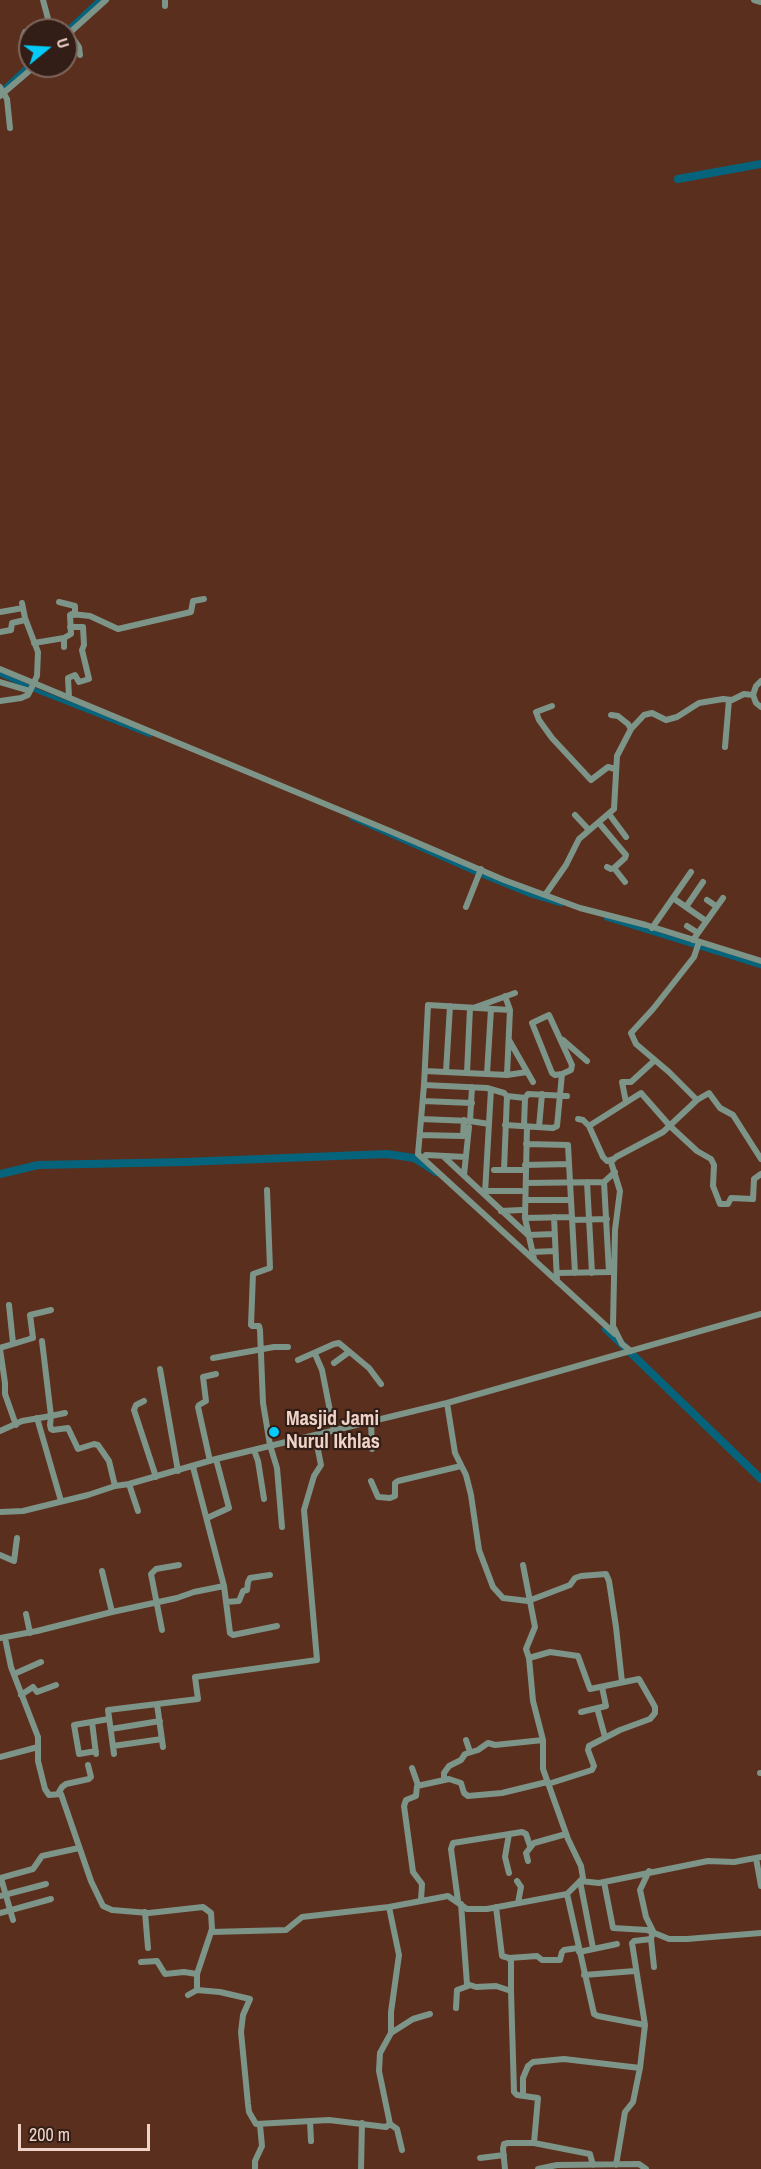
<!DOCTYPE html>
<html>
<head>
<meta charset="utf-8">
<style>
  body { margin:0 }
  #map { position:relative; width:761px; height:2169px; overflow:hidden; background:#5b2f1d; font-family:"Archivo Narrow",sans-serif }
  canvas { display:block }
  .north { position:absolute; left:18px; top:18px; width:60px; height:60px; box-sizing:border-box; background:#321e16; border:2px solid #7e665d; border-radius:50%; rotate:72deg; font-size:16px; font-weight:700; line-height:24px; text-align:center; color:#f0d3c8 }
  .north::after { content:''; display:block; margin:auto; width:21px; height:27px; background:#04cbf9; clip-path:polygon(50% 0,100% 100%,50% 72%,0 100%) }
  .scale { position:absolute; left:18px; top:2124px; width:132px; height:27px; box-sizing:border-box; border:3px solid #f0d3c8; border-top:0; padding-left:8px; font-size:18px; line-height:21px; white-space:nowrap; color:#f0d3c8; -webkit-text-stroke:4px #321e16; paint-order:stroke }
</style>
</head>
<body>
<div id="map">
<canvas width="761" height="2169"></canvas>
<div class="north">U</div>
<div class="scale">200 m</div>
</div>
<script>
const ctx = document.querySelector('canvas').getContext('2d');
ctx.lineJoin = 'round';
const toPath = rows => new Path2D(rows.map(r => 'M' + r).join(''));
function stroke(path, color, width, dash) { ctx.strokeStyle = color; ctx.lineWidth = width; ctx.lineCap = dash ? 'butt' : 'round'; ctx.setLineDash(dash || []); ctx.stroke(path); }
function label(font, color, halo, rows, align = 'center') {
  ctx.font = font + ' "Archivo Narrow",sans-serif'; ctx.lineWidth = 4.5; ctx.setLineDash([]); ctx.textBaseline = 'middle'; ctx.strokeStyle = halo; ctx.fillStyle = color; for (const [text, x, y, turn = 0] of rows) {
    ctx.save(); ctx.translate(x, y); ctx.rotate((+turn || 0) * Math.PI / 180); ctx.textAlign = isNaN(turn) ? turn : align; if (halo) ctx.strokeText(text, 0, 0); ctx.fillText(text, 0, 0); ctx.restore();
  }
}
stroke(toPath([
  [66,31,99,0],
  [0,92,30,64],
  [0,674,40,692,150,735],
  [352,818,481,875,528,894,561,904],
  [606,918,761,966]
]), '#05647c', 4.5);
stroke(toPath([
  [678,179,761,164],
  [0,1174,38,1165,184,1162,387,1154,414,1158,436,1172],
  [606,1329,761,1479]
]), '#05647c', 8);
stroke(toPath([
  [43,0,51,30],
  [165,0,165,6],
  [754,0,761,2],
  [36,30,50,28],
  [69,33,79,47,80,55],
  [66,36,106,0],
  [23,37,25,32,30,31],
  [0,87,7,99,10,128],
  [0,96,35,66],
  [59,602,75,606,75,615],
  [0,612,23,608],
  [0,632,11,630,12,623,25,620],
  [64,638,71,634,70,615,72,614,90,616,118,629,191,612,193,601,204,599],
  [34,643,64,638,64,647],
  [0,669,390,831,504,880,580,908,646,925,761,961],
  [0,682,30,691,37,676,38,652,25,618,22,603],
  [753,695,756,703,761,707],
  [69,697,68,678,75,675,79,682,89,679,82,650,84,645,83,627,70,627],
  [0,701,21,698,28,695,30,691],
  [552,706,536,712,539,720,552,738,591,780,608,767,615,769],
  [611,715,618,716,628,724,631,729],
  [725,747,729,700],
  [609,814,626,837],
  [575,815,589,830],
  [599,823,626,855,625,858,614,868,611,869,607,867],
  [614,868,625,882],
  [545,895,566,865,579,839,614,809,617,756,631,729,644,715,652,713,666,720,677,717,699,703,723,699,732,700,744,694,753,695,756,686,761,681],
  [673,898,706,921],
  [707,900,716,906],
  [466,907,481,869],
  [686,907,703,882],
  [687,926,698,933],
  [652,928,691,872],
  [693,940,723,898],
  [505,996,510,1010,507,1075],
  [476,1007,515,993],
  [509,1040,533,1082],
  [563,1040,587,1061],
  [425,1071,507,1075,527,1072],
  [446,1072,450,1006],
  [467,1073,470,1008],
  [487,1074,491,1009],
  [424,1085,428,1005,510,1010],
  [567,1096,528,1094,525,1098,507,1096,504,1093,487,1088,424,1085,418,1154,615,1334],
  [697,1100,709,1093,720,1108,733,1115,761,1159],
  [423,1101,472,1103],
  [626,1102,622,1082,631,1082,655,1060],
  [421,1119,470,1121,489,1124],
  [578,1119,583,1120,589,1126,641,1093,670,1126,697,1151,711,1159,714,1165,713,1186,720,1204,728,1204,731,1198,753,1199,754,1179,761,1174],
  [470,1121,472,1087],
  [505,1125,553,1128,557,1126,562,1074,571,1070,572,1065,549,1015,532,1023,552,1073,555,1075,562,1074],
  [524,1126,525,1098],
  [527,1126,525,1218,534,1259],
  [589,1126,603,1157,607,1161,613,1159],
  [539,1127,542,1094],
  [420,1135,463,1136,464,1120],
  [526,1144,568,1145,575,1273],
  [426,1155,466,1157],
  [444,1157,528,1235,555,1234],
  [525,1165,569,1164],
  [494,1170,525,1170],
  [504,1170,507,1096],
  [464,1175,469,1127],
  [587,1182,592,1273],
  [526,1183,604,1182],
  [267,1190,270,1268,253,1274,251,1325,252,1326,259,1326,260,1330,263,1403,270,1445,277,1468,282,1527],
  [485,1191,521,1191],
  [485,1193,491,1089],
  [526,1200,571,1200],
  [501,1211,521,1210],
  [554,1217,557,1281],
  [525,1218,572,1217],
  [572,1220,607,1219],
  [532,1252,555,1251],
  [609,1272,604,1182,615,1172],
  [557,1273,611,1272],
  [9,1305,13,1343],
  [0,1348,33,1338,30,1315,51,1310],
  [0,1349,5,1383,5,1394,16,1425],
  [631,1351,622,1344,613,1326,615,1230,620,1191,611,1162,616,1157,663,1132,697,1100,669,1072,636,1044,631,1033,653,1009,694,957,699,942],
  [315,1354,322,1370,334,1431],
  [213,1358,274,1347,288,1347],
  [298,1360,334,1344,339,1343,369,1368,381,1384],
  [334,1363,349,1352],
  [160,1369,178,1471],
  [144,1401,136,1405,134,1410,156,1477],
  [447,1403,455,1453,466,1475,471,1495,479,1550,493,1587,503,1598,528,1601,570,1585,575,1578,581,1576,606,1574,609,1581,616,1627,622,1682],
  [65,1413,51,1416,50,1425,51,1429,53,1430,68,1428,78,1449,94,1444,98,1445,109,1461,115,1486],
  [37,1418,61,1501],
  [371,1422,372,1449],
  [0,1431,22,1421,51,1416,42,1341],
  [254,1450,258,1461,264,1499],
  [210,1461,198,1407,199,1405,206,1401,203,1377,216,1374],
  [193,1467,224,1586,230,1633,233,1635,277,1626],
  [371,1481,378,1497,390,1498,395,1496,395,1483,398,1481,461,1466],
  [129,1484,138,1511],
  [0,1512,23,1511,88,1495,115,1486,129,1484,216,1459,447,1403,761,1314],
  [207,1518,229,1508,216,1459],
  [0,1555,14,1561,17,1538],
  [523,1565,535,1627,526,1649,529,1658,533,1701,543,1740,543,1769,568,1839,581,1866,583,1878,580,1881,593,1948],
  [102,1571,112,1612],
  [226,1602,239,1601,243,1591,247,1590,248,1582,250,1578,270,1575],
  [26,1614,30,1633],
  [162,1630,151,1574,156,1569,179,1565],
  [0,1638,37,1631,112,1612,177,1598,194,1592,224,1586],
  [5,1638,11,1667,38,1737,38,1761,45,1789,49,1795,61,1794,91,1881,103,1906,112,1910,149,1913,203,1907,211,1913,212,1929,197,1974,197,1990,188,1995],
  [529,1658,550,1652,578,1656,590,1689,639,1679,655,1707,655,1713,650,1719,620,1730,589,1746,588,1750,594,1766,592,1770,548,1784],
  [14,1674,41,1662],
  [21,1695,33,1687,37,1692,56,1685],
  [157,1704,163,1747],
  [597,1708,605,1737],
  [581,1712,606,1706,602,1687],
  [92,1722,96,1754],
  [111,1729,160,1721],
  [466,1740,470,1752],
  [113,1746,162,1739],
  [96,1751,79,1754,74,1725,109,1719],
  [114,1754,108,1710,198,1699,195,1677,317,1660,304,1510,314,1476,321,1465,315,1435],
  [0,1757,38,1747],
  [412,1768,418,1785],
  [760,1773,761,1773],
  [444,1779,444,1773,449,1766,461,1760,465,1754,478,1750,488,1743,495,1745,543,1740],
  [58,1794,62,1787,66,1784,89,1779,91,1777,88,1765],
  [509,1834,505,1857,509,1873],
  [756,1858,761,1886],
  [528,1861,526,1853,534,1843,566,1834],
  [649,1871,640,1890,646,1917,653,1931,651,1939,654,1967],
  [0,1878,33,1869,42,1856,79,1848],
  [1,1878,13,1920],
  [517,1881,521,1887,518,1903],
  [580,1881,599,1883,708,1861,734,1862,761,1857],
  [604,1882,613,1928,647,1930,669,1939,687,1939,761,1933],
  [567,1894,594,2014,598,2016,645,2025,640,2068,633,2102,625,2112,616,2165],
  [0,1896,46,1884],
  [421,1900,422,1884,413,1872,404,1806,406,1800,416,1796,417,1786,449,1779,461,1783,464,1793,468,1796,502,1793,547,1782],
  [458,1901,451,1849,453,1843,522,1832,526,1834,530,1846],
  [461,1904,467,1984,476,1987,496,1986,511,1991,514,2092,517,2095,538,2098,534,2143],
  [389,1907,399,1955,391,2012,391,2033,380,2053,379,2071,390,2124,397,2129,402,2150],
  [496,1907,502,1956,509,1958,511,1961,511,1991],
  [145,1912,148,1948],
  [0,1913,51,1899],
  [211,1932,286,1930,302,1917,389,1907,448,1896,467,1909,487,1909,567,1894,580,1881],
  [579,1952,617,1944],
  [509,1958,537,1956,542,1960,560,1960,562,1952,564,1950,578,1948],
  [141,1962,157,1961,165,1974,184,1972,197,1974],
  [584,1975,635,1971],
  [197,1990,220,1992,250,1999,243,2015,241,2032,248,2104,249,2112,256,2124,329,2120,386,2127,390,2124],
  [456,2008,457,1990,468,1986],
  [645,2025,632,1943,634,1941,651,1939],
  [391,2033,413,2019,430,2014],
  [523,2095,523,2078,528,2066,533,2062,564,2059,640,2068],
  [310,2121,311,2141],
  [480,2158,504,2155],
  [255,2169,255,2161,262,2146,260,2125],
  [361,2169,362,2123],
  [505,2169,503,2149,504,2144,508,2143,534,2143,590,2154,593,2165],
  [538,2169,557,2165,639,2164,646,2169]
]), '#7d9488', 6);
for (const [x, y, r, color] of [
  [274,1432,6,"#04cbf9"]
]) { const dot = new Path2D(); dot.arc(x, y, r, 0, 2 * Math.PI); ctx.fillStyle = color; ctx.fill(dot); stroke(dot, '#321e16', 2); }
label('bold 20px', '#f0d3c8', '#321e16', [
  ["Masjid Jami",286,1420],
  ["Nurul Ikhlas",286,1443]
], 'left');
</script>
</body>
</html>
